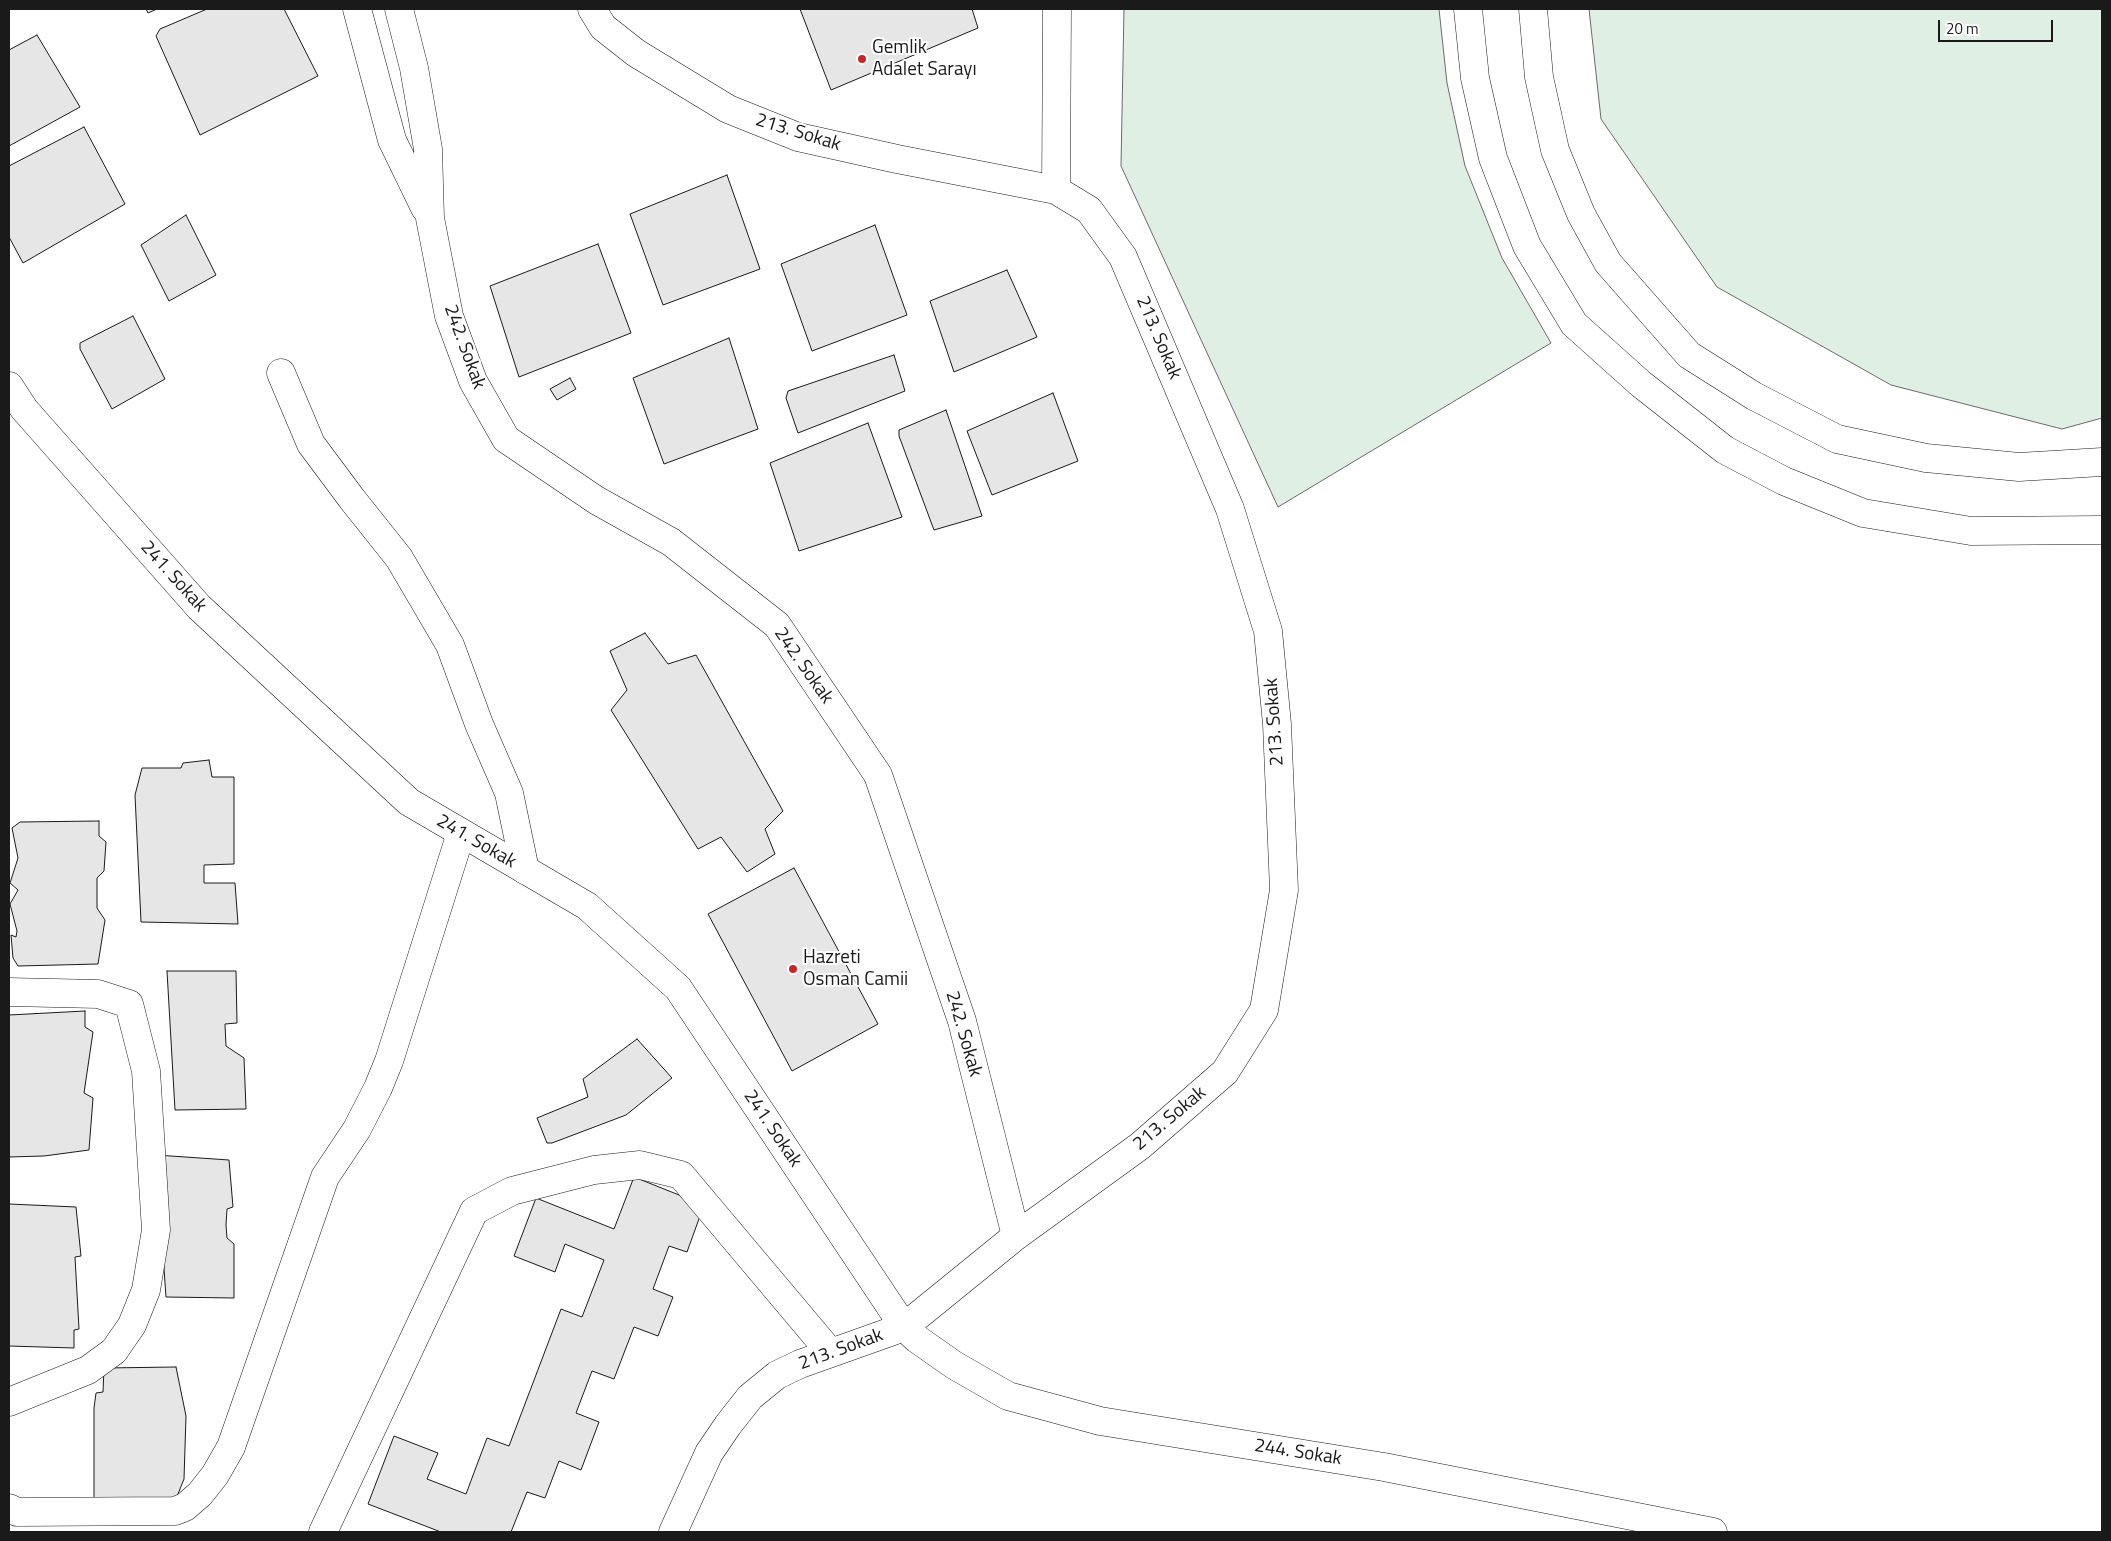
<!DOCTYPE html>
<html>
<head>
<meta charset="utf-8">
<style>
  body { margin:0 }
  #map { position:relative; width:2111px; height:1541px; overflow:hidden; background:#fff; font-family:"Titillium Web",sans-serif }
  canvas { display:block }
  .frame { position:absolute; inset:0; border:10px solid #1a1a1a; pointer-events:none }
  .scale { position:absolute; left:1938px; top:20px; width:115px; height:22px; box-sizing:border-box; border:2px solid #1a1a1a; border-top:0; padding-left:6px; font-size:15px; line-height:18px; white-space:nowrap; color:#1a1a1a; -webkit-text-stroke:4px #fff; paint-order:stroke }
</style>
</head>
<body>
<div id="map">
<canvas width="2111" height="1541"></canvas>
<div class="frame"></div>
<div class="scale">20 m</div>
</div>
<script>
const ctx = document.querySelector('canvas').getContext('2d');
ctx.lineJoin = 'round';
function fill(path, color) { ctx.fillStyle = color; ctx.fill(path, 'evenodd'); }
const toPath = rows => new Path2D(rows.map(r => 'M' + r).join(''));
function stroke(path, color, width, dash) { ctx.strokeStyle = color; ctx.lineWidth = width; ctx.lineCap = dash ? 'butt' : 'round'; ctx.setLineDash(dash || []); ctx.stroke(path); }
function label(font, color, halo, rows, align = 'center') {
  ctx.font = font + ' "Titillium Web",sans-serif'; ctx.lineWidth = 4; ctx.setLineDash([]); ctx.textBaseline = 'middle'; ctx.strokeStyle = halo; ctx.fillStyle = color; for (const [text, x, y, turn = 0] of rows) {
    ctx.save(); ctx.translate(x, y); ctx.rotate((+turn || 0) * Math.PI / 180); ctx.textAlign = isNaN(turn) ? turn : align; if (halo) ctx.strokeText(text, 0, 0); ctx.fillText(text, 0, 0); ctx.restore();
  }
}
const green = toPath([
  [1124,9,1439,9,1447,83,1465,166,1502,258,1551,343,1278,507,1121,166,1124,9],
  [1589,9,2102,9,2102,418,2062,429,1891,385,1717,287,1601,119,1589,9]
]);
fill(green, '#e0efe3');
stroke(green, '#6a6a6a', 1);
const building = toPath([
  [146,9,157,9,148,13,146,9],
  [207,9,284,9,318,76,200,135,156,36,160,29,207,9],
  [800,9,972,9,978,28,831,90,800,9],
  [37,35,80,107,9,146,9,50,37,35],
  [84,127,125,204,23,263,9,237,9,166,84,127],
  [727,175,760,269,663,305,630,214,727,175],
  [186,215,216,275,169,301,141,245,186,215],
  [875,225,907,315,812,351,781,264,875,225],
  [598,244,631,333,519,377,490,286,598,244],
  [1007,270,1037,337,954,372,930,301,1007,270],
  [133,316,165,379,112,409,80,349,80,343,133,316],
  [729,338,758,429,664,464,633,378,729,338],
  [894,355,905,391,798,433,786,398,788,391,894,355],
  [570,378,576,389,557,400,550,389,570,378],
  [1053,393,1078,461,992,495,967,431,1053,393],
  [946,410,982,516,934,530,899,436,899,430,946,410],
  [868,423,902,517,799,551,770,463,868,423],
  [645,633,668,664,696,655,783,811,765,829,775,854,747,872,721,837,698,849,611,710,627,690,610,651,645,633],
  [209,760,212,777,234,777,234,864,204,865,204,883,235,883,238,924,141,922,135,795,142,768,181,768,183,763,209,760],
  [99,821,99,836,106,842,104,871,97,878,97,908,105,920,98,964,18,966,13,958,11,935,16,937,17,931,10,904,18,890,10,883,18,858,12,828,20,822,99,821],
  [794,868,878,1024,792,1071,708,914,794,868],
  [167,971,236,971,237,1023,225,1024,226,1046,244,1058,246,1109,175,1110,167,971],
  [85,1011,85,1027,93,1032,84,1093,93,1098,89,1150,44,1156,9,1157,9,1015,85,1011],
  [637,1039,672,1078,626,1115,552,1143,547,1143,537,1118,588,1097,583,1079,637,1039],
  [156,1155,229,1160,233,1207,227,1209,226,1225,227,1238,234,1244,234,1298,166,1297,156,1155],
  [634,1177,704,1205,687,1252,669,1246,653,1289,673,1297,658,1336,634,1327,614,1379,592,1371,576,1413,599,1422,581,1470,559,1461,545,1498,527,1492,511,1532,441,1532,368,1504,394,1436,438,1453,427,1479,466,1494,487,1438,509,1446,561,1309,582,1317,604,1260,565,1244,555,1272,514,1256,536,1198,614,1229,634,1177],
  [9,1204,76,1207,81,1256,75,1257,79,1329,74,1330,74,1348,9,1346,9,1204],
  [176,1367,186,1416,184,1479,174,1504,94,1506,94,1408,96,1393,103,1392,104,1368,176,1367]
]);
fill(building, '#e6e6e6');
stroke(building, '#1a1a1a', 1);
const minor = toPath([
  [357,9,392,140,425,208],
  [399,9,414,68,428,149,430,218,449,316,473,381,506,439,596,500,671,542,777,625,878,775,962,1021,1016,1236],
  [592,9,603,27,636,53,728,109,798,137,897,159,1056,190,1089,210,1123,257,1230,509,1268,631,1277,724,1284,890,1264,1010,1225,1072,1140,1146,1016,1236,904,1327,800,1364,777,1375,750,1397,728,1425,709,1453,673,1532],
  [1056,190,1057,9],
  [281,373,311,444,352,499,399,558,450,645,479,724,509,793,525,870],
  [9,992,98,994,129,1004,146,1071,156,1230,146,1290,132,1325,114,1351,88,1370,9,1402],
  [9,1508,17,1512,175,1511,185,1507,200,1494,215,1475,231,1447,325,1177,357,1129,378,1088,389,1061,461,833],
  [323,1532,474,1211,512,1191,594,1170,640,1165,681,1175,830,1352]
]);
const tertiary = toPath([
  [9,386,24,409,199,607,409,802,587,906,678,988,904,1327,917,1339,954,1365,1008,1396,1100,1421,1384,1467,1713,1532]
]);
const motorway = toPath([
  [1468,9,1475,78,1493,158,1527,246,1574,324,1641,384,1725,450,1784,481,1863,513,1971,531,2102,530],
  [1533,9,1539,77,1555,150,1581,214,1608,263,1689,355,1754,396,1837,439,1926,458,2019,467,2102,462]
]);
stroke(minor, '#1a1a1a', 29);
stroke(tertiary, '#1a1a1a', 29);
stroke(motorway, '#1a1a1a', 29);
stroke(minor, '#fff', 28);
stroke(tertiary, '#fff', 28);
stroke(motorway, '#fff', 28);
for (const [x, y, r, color] of [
  [862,59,5,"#c62828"],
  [793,969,5,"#c62828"]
]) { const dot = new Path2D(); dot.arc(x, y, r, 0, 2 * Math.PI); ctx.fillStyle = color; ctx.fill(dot); stroke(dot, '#fff', 2); }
label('19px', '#1a1a1a', '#fff', [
  ["Gemlik",872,48],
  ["Adalet Sarayı",872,70],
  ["Hazreti",803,958],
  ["Osman Camii",803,980]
], 'left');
label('19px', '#1a1a1a', '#fff', [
  ["213. Sokak",798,133,17],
  ["213. Sokak",1158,338,67],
  ["242. Sokak",464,347,70],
  ["241. Sokak",173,577,48],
  ["242. Sokak",803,666,55],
  ["213. Sokak",1275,722,-94],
  ["241. Sokak",476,842,30],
  ["242. Sokak",963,1034,74],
  ["213. Sokak",1170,1119,-40],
  ["241. Sokak",772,1129,56],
  ["213. Sokak",841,1350,-20],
  ["244. Sokak",1298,1453,9]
]);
</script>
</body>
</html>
